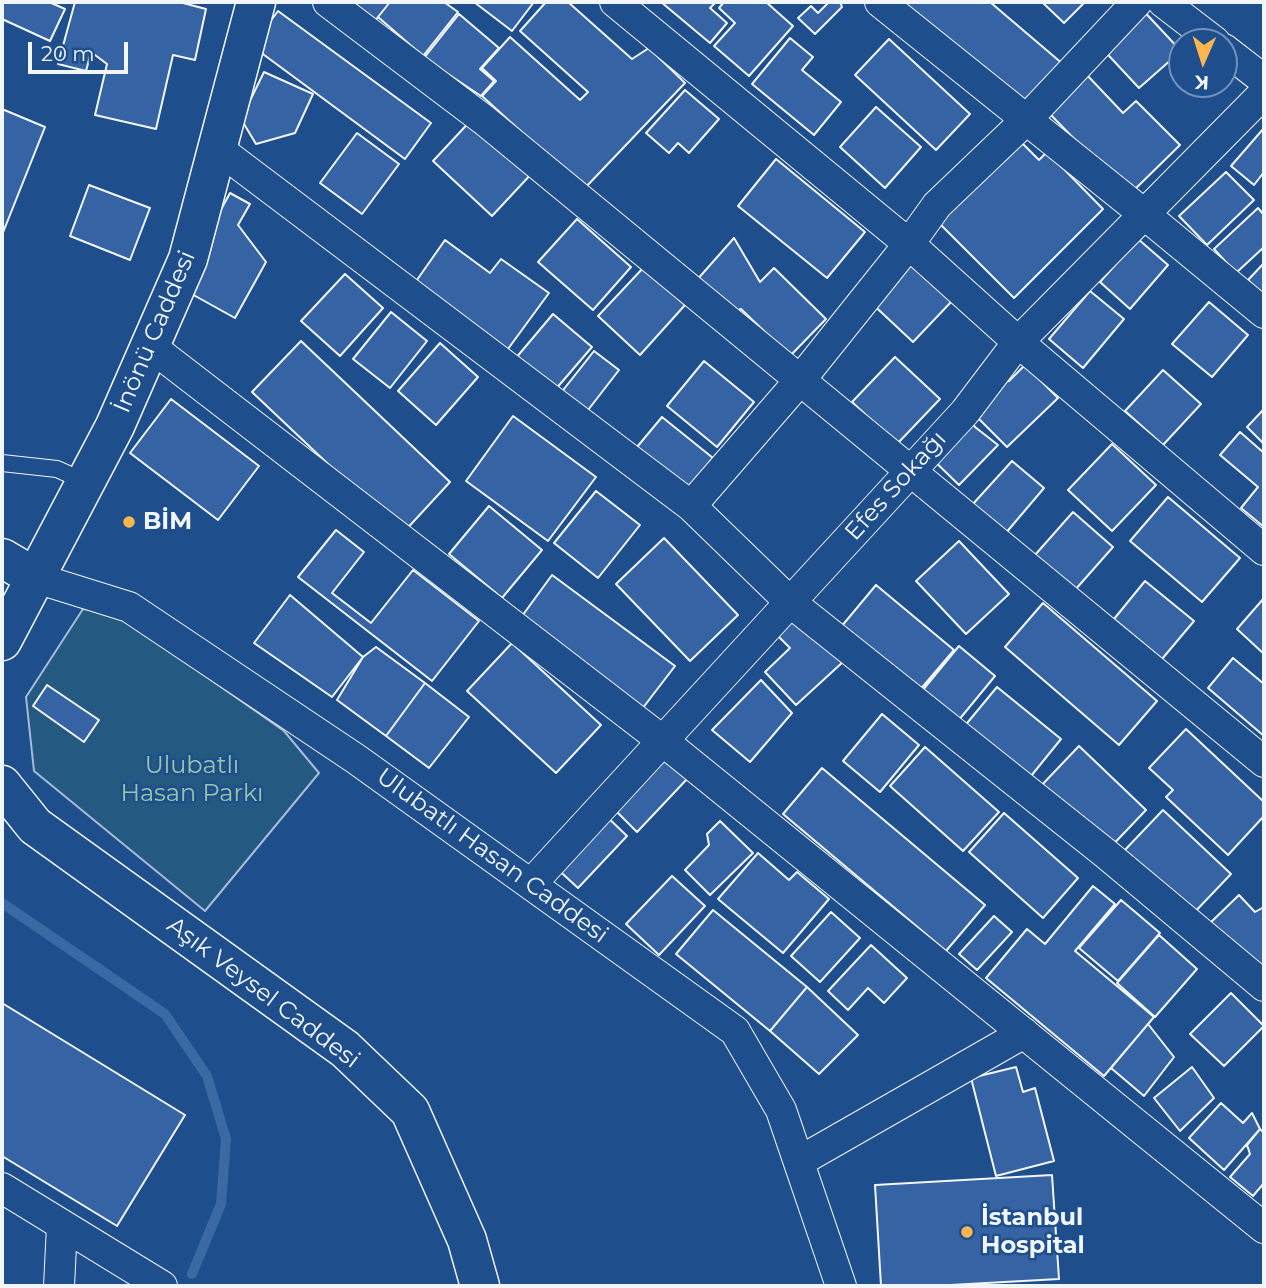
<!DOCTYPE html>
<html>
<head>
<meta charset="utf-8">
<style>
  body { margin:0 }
  #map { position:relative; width:1266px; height:1288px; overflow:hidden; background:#1f4e8c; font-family:Montserrat,sans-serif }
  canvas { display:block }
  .frame { position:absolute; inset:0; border:4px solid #f2f6ff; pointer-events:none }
  .north { position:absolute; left:1168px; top:28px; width:70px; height:70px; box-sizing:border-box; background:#1f4e8c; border:2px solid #7391ba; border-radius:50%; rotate:183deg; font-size:19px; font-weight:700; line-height:28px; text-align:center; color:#f2f6ff }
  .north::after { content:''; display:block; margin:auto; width:24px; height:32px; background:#ffb74d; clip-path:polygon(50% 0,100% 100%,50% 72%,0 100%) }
  .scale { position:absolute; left:28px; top:42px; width:100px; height:32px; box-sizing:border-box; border:4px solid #f2f6ff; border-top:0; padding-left:9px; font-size:21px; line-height:24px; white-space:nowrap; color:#f2f6ff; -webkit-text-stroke:5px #1f4e8c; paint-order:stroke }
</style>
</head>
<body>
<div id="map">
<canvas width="1266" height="1288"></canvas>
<div class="frame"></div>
<div class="north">K</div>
<div class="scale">20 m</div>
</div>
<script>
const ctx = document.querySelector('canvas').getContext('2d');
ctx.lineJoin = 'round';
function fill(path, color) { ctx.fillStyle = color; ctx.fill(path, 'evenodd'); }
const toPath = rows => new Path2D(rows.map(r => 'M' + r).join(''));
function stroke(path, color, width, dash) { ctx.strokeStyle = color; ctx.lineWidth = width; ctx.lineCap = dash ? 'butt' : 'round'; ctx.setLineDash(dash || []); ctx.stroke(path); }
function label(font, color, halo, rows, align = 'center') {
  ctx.font = font + ' Montserrat,sans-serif'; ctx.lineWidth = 5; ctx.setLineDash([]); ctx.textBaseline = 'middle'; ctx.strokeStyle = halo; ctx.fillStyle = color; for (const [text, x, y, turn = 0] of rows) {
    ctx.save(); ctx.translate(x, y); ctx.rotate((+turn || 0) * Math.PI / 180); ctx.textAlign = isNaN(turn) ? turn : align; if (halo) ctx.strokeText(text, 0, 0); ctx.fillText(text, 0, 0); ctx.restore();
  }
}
const green = toPath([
  [83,609,114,612,284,731,319,773,205,911,34,771,26,697,83,609]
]);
fill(green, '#245a82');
stroke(green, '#a8bbd7', 2);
stroke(toPath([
  [2,903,165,1014,207,1076,226,1139,221,1204,192,1274]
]), '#3b69a3', 10);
const building = toPath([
  [2,2,49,2,65,9,50,41,2,19,2,2],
  [75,2,179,2,206,9,195,60,173,55,156,129,95,115,107,64,91,52,86,71,58,64,75,2],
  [348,2,390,2,374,22,348,2],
  [390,2,444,2,458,12,423,56,378,17,390,2],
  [474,2,534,2,512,31,474,2],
  [546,2,568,2,632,59,649,48,685,83,584,189,482,96,496,81,482,68,510,37,580,100,588,92,520,31,546,2],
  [661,2,716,2,710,8,727,23,710,43,661,2],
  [724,2,766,2,793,26,749,76,714,46,735,23,719,8,724,2],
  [829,2,840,2,842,7,815,34,798,18,811,6,818,13,829,2],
  [902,2,990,2,1064,65,1026,109,902,2],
  [1042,2,1085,2,1064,23,1042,2],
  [1138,5,1181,51,1139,88,1097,43,1138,5],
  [278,11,431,123,405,159,252,46,278,11],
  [459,14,499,48,480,69,494,81,481,96,424,58,459,14],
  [790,38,813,57,802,70,841,102,814,135,752,84,790,38],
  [889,39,970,114,936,150,855,75,889,39],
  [264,72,313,94,295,133,256,144,241,119,264,72],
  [1086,74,1123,113,1136,101,1180,145,1129,195,1047,111,1086,74],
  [685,90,719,119,689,153,678,143,669,153,646,133,685,90],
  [876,107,921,147,885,188,840,147,876,107],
  [2,109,45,127,2,235,2,109],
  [475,116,534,171,492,216,433,161,475,116],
  [1264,128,1264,172,1254,185,1231,166,1264,128],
  [357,133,399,164,362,214,320,183,357,133],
  [1019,140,1039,160,1047,152,1103,209,1014,298,937,221,1019,140],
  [776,159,865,232,827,278,738,206,776,159],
  [1226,172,1254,200,1207,245,1179,216,1226,172],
  [89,185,150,208,130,260,70,236,89,185],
  [230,193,250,204,238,225,266,262,235,318,179,287,230,193],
  [1258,208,1264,215,1264,247,1236,273,1214,249,1258,208],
  [577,219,631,267,593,310,538,262,577,219],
  [734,238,760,282,774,268,826,319,790,356,741,309,732,313,696,281,734,238],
  [1138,239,1168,265,1130,309,1100,282,1138,239],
  [445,240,490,273,501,259,549,293,505,353,412,287,445,240],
  [905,257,952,301,913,342,866,298,905,257],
  [1264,263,1264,296,1248,280,1264,263],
  [644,267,685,305,640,355,598,316,644,267],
  [345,274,383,308,340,356,301,321,345,274],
  [1090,291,1124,319,1083,368,1049,339,1090,291],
  [1209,302,1248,335,1212,377,1172,344,1209,302],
  [391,312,427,341,390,388,353,359,391,312],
  [553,314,592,347,549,397,510,365,553,314],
  [301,341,450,482,402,534,252,392,301,341],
  [440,343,478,377,436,425,398,391,440,343],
  [594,351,619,370,585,414,560,394,594,351],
  [895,357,940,399,897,444,852,402,895,357],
  [704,361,754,402,717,447,667,406,704,361],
  [1025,365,1058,398,1007,447,969,409,997,382,1009,381,1025,365],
  [1163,370,1201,404,1163,445,1125,411,1163,370],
  [171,399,259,466,218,520,130,453,171,399],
  [1264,409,1264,442,1263,443,1247,427,1264,409],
  [965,412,975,427,998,445,959,485,925,452,965,412],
  [513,416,596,477,548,541,466,481,513,416],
  [662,417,713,458,683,495,632,453,662,417],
  [1240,432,1264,453,1264,527,1241,508,1258,487,1220,455,1240,432],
  [1112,444,1156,485,1112,531,1068,490,1112,444],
  [1012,461,1044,488,1005,534,972,505,1012,461],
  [596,491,640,525,598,578,554,543,596,491],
  [1168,497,1240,558,1202,602,1130,541,1168,497],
  [489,506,542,550,502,598,449,554,489,506],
  [1073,512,1113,547,1075,590,1035,555,1073,512],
  [336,530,364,552,332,593,371,623,413,570,479,621,432,681,298,577,336,530],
  [664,538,738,615,690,661,616,584,664,538],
  [959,541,1009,594,966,634,916,581,959,541],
  [552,575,675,666,639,713,517,623,552,575],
  [1145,581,1194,621,1162,659,1114,619,1145,581],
  [876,585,954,650,919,691,841,627,876,585],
  [290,595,363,657,332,697,254,643,290,595],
  [1264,598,1264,654,1237,629,1264,598],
  [1043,603,1157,701,1119,745,1005,647,1043,603],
  [798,612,844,661,796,705,765,672,790,648,775,633,798,612],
  [512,643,601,725,556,773,467,691,512,643],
  [959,646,995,676,958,721,922,691,959,646],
  [376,647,425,683,386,736,337,700,363,657,376,647],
  [1233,658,1264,684,1264,736,1208,688,1233,658],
  [761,680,792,713,750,762,712,730,761,680],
  [425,683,469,717,429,768,386,736,425,683],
  [47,685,99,720,84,742,33,706,47,685],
  [997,687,1061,739,1027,781,963,728,997,687],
  [882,714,919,745,880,792,843,761,882,714],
  [1186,729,1264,802,1264,816,1228,855,1166,797,1173,790,1149,768,1186,729],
  [1079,746,1146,810,1105,853,1038,789,1079,746],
  [925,747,999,812,963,851,890,786,925,747],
  [660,752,688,778,637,832,610,805,660,752],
  [822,768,985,905,946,951,783,814,822,768],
  [1163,810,1231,874,1190,917,1122,853,1163,810],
  [602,812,627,836,578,888,552,864,602,812],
  [1004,813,1078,878,1043,918,969,852,1004,813],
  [720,821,753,853,710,895,685,870,709,845,707,834,720,821],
  [758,853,789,880,797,872,829,899,783,953,718,899,758,853],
  [672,876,705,906,659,955,626,924,672,876],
  [1093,886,1115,904,1075,951,1154,1017,1104,1076,986,978,1027,929,1045,944,1093,886],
  [1239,895,1255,912,1264,907,1264,970,1207,926,1239,895],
  [1121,900,1160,933,1118,981,1079,948,1121,900],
  [713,910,807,987,770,1031,676,954,713,910],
  [831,912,860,938,820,982,791,956,831,912],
  [994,916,1012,932,977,970,959,954,994,916],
  [1159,935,1197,969,1155,1017,1117,983,1159,935],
  [871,945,907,978,884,1003,868,988,848,1010,828,991,871,945],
  [807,987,858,1035,819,1074,770,1031,807,987],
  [1231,993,1264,1026,1224,1066,1190,1034,1231,993],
  [2,1003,185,1115,117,1226,2,1156,2,1003],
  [1148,1024,1174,1057,1144,1096,1111,1068,1148,1024],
  [1016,1067,1023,1092,1035,1088,1054,1161,996,1176,971,1078,1016,1067],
  [1192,1067,1214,1098,1180,1131,1154,1098,1192,1067],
  [1221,1103,1243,1123,1252,1113,1260,1129,1224,1170,1189,1138,1221,1103],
  [1260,1129,1264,1133,1264,1183,1253,1196,1230,1177,1250,1154,1247,1145,1260,1129],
  [1052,1175,1059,1279,932,1286,881,1286,875,1185,1052,1175]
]);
fill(building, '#3563a3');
stroke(building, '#f2f6ff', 2);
const lane = toPath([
  [2,463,57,469,86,482]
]);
const street = toPath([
  [328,2,484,120,1264,762],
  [615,2,909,244,1018,342,1264,550],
  [880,2,1144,214,1264,313],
  [1163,2,1215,42],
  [1224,49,1264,80],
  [217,148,691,506,790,602,1105,853,1264,986],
  [150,346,663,741,1264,1228],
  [691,506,801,379,909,244,937,205,1027,119,1137,2],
  [36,578,129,607,356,759,735,1031,781,1110,841,1286],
  [531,884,965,412,1018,342,1264,93],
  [800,1161,1024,1033],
  [2,1188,162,1286],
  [59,1286,62,1226]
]);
const secondary = toPath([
  [2,558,36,578],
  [2,641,115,426,188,259,256,2],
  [2,785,35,826,345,1049,410,1111,467,1240,480,1286]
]);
stroke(lane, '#f2f6ff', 18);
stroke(street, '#f2f6ff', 32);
stroke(secondary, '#f2f6ff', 41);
stroke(lane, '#1f4e8c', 16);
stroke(street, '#1f4e8c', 30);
stroke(secondary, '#1f4e8c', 38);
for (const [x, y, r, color] of [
  [129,522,7,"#ffb74d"],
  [967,1232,7,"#ffb74d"]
]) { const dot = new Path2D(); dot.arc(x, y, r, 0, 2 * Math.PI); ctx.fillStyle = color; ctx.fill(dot); stroke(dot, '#1f4e8c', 2.5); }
label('24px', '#f2f6ff', '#1f4e8c', [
  ["İnönü Caddesi",155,332,-67],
  ["Efes Sokağı",896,486,-48],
  ["Ulubatlı Hasan Caddesi",492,856,36],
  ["Aşık Veysel Caddesi",263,993,37]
]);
label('bold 24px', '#f2f6ff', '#1f4e8c', [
  ["BİM",143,522],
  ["İstanbul",981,1218],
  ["Hospital",981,1246]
], 'left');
label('24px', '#97c8a6', '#1f4e8c', [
  ["Ulubatlı",192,766],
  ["Hasan Parkı",192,794]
]);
</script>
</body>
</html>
